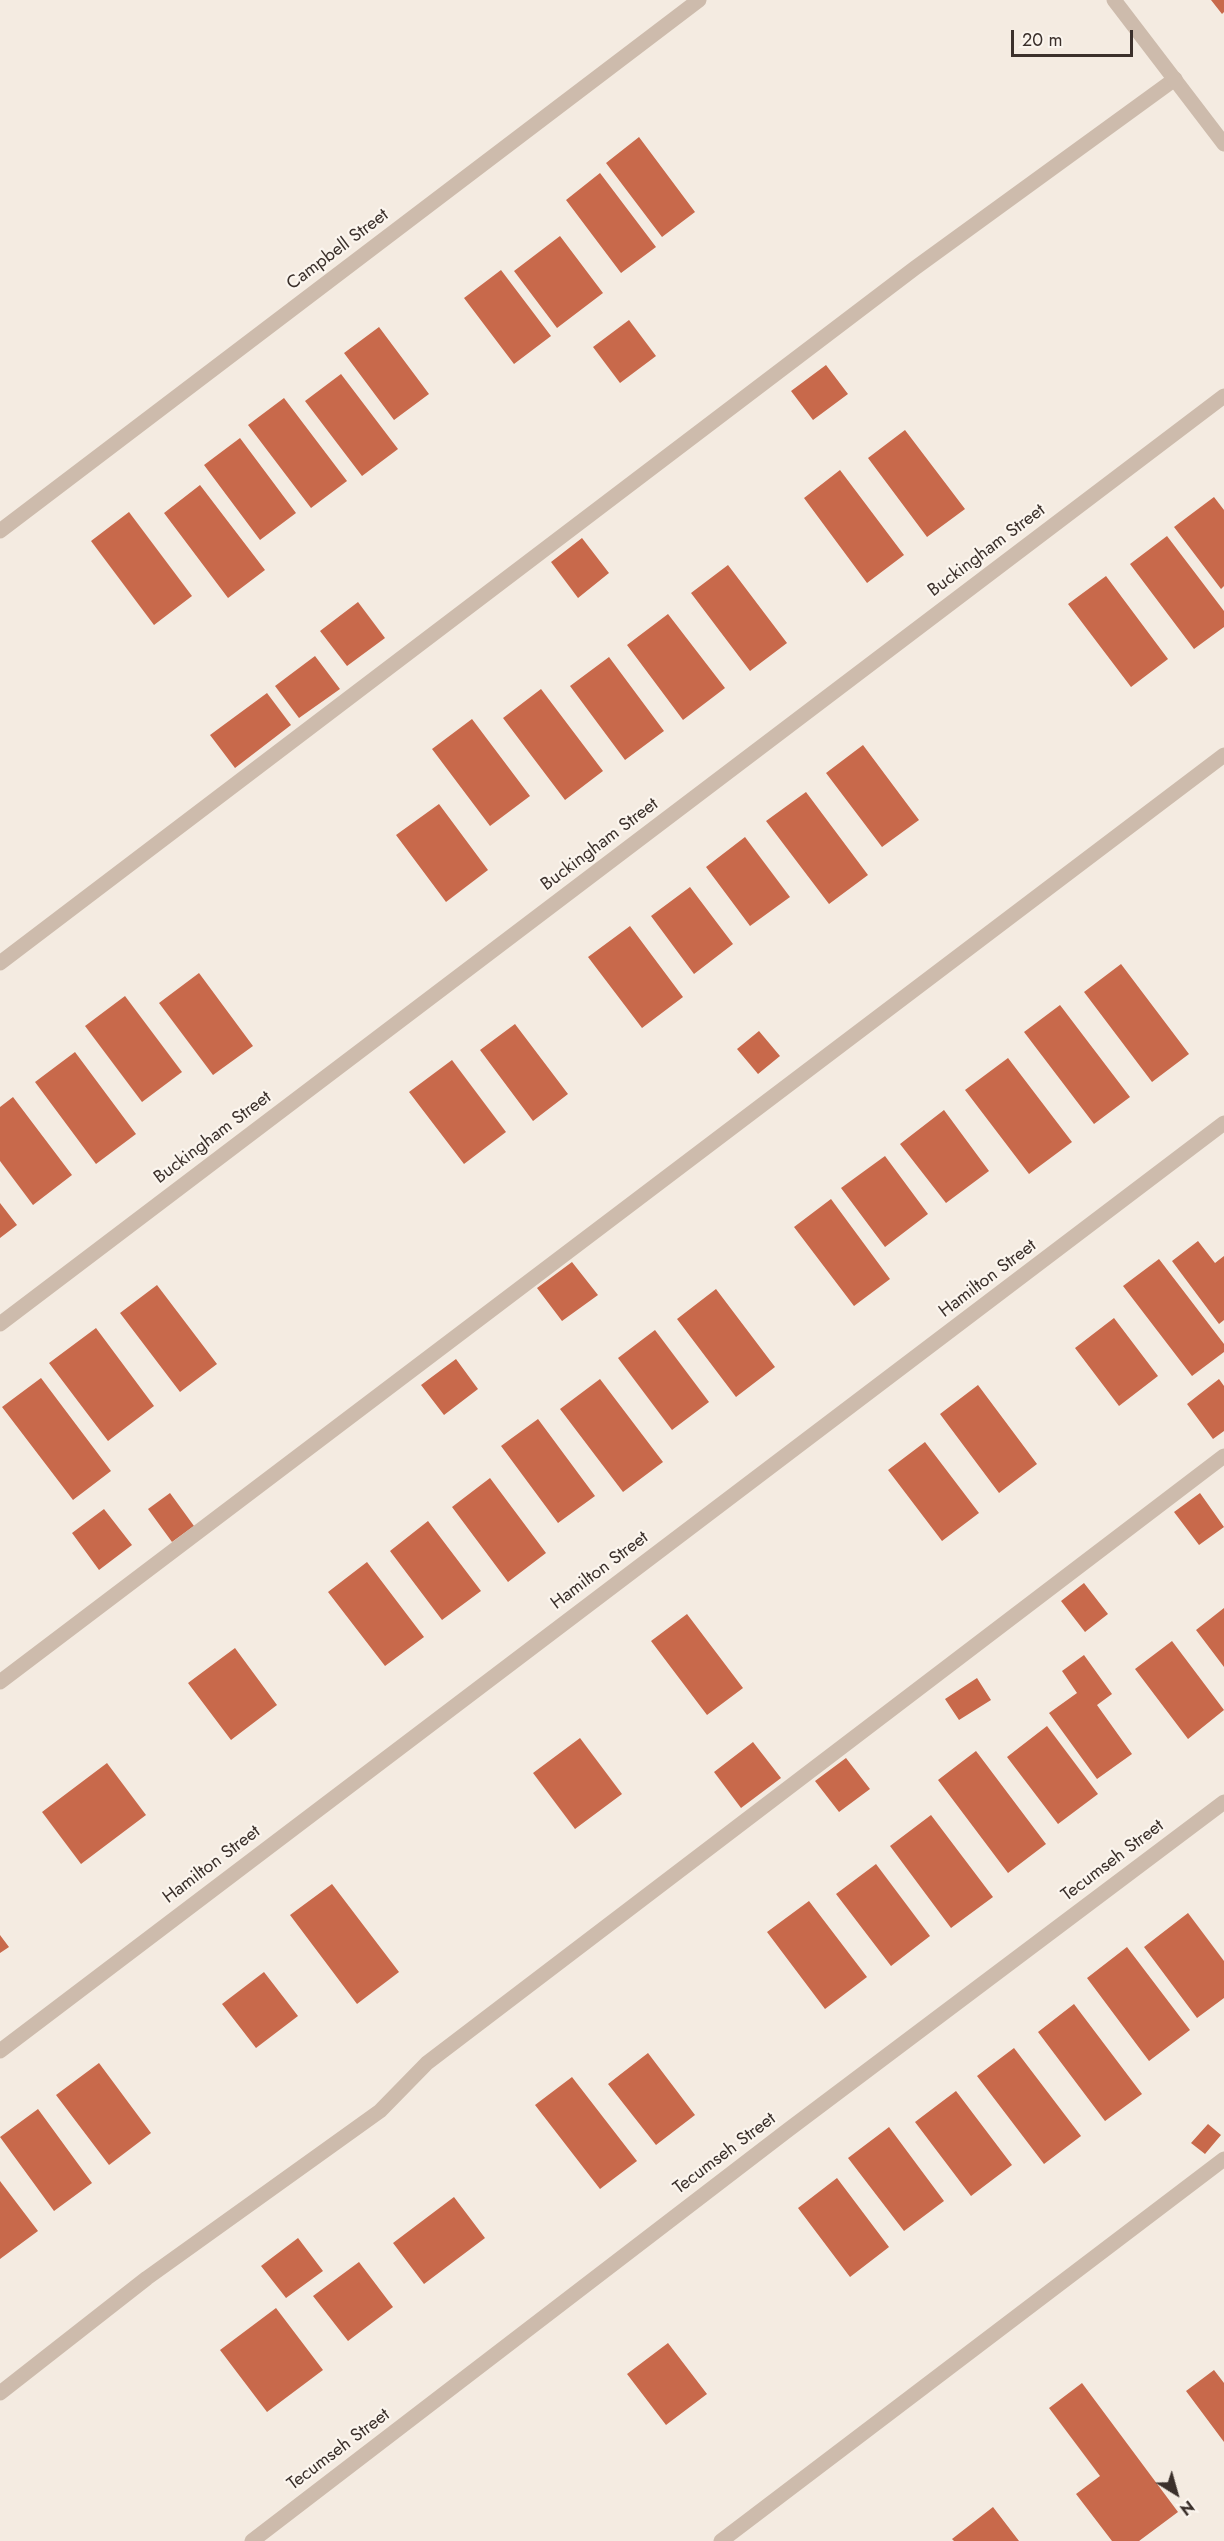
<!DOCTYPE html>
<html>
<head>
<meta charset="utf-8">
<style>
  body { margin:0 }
  #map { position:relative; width:1224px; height:2541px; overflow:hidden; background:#f4ebe1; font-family:Jost,sans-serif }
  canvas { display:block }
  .north { position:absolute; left:1146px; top:2463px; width:60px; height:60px; -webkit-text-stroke:4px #fbf5ee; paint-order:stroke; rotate:143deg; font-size:16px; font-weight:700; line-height:24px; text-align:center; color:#3b302b }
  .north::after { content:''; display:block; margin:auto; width:21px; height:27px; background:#3b302b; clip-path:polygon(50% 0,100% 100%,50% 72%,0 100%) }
  .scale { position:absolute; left:1011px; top:30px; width:122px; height:27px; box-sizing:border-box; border:3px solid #3b302b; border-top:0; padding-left:8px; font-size:18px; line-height:21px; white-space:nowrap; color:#3b302b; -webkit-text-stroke:4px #fbf5ee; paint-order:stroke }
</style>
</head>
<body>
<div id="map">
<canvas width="1224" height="2541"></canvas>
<div class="north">N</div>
<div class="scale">20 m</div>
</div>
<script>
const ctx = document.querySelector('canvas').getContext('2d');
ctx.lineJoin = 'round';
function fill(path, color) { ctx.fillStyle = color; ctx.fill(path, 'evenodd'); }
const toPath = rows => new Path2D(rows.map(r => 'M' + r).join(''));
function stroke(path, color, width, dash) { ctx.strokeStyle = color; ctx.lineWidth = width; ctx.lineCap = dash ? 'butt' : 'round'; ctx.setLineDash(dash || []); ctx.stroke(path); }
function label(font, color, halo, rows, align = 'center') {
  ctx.font = font + ' Jost,sans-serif'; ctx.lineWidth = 4.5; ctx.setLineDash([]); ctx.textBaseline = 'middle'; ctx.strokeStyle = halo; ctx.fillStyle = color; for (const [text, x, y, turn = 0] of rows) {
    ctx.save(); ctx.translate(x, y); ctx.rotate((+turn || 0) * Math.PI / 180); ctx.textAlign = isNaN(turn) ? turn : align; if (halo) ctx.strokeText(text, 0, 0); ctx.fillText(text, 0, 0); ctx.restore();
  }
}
fill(toPath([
  [1211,0,1224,0,1224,12,1222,14],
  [639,137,695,212,662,237,606,163],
  [600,173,656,247,621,273,566,200],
  [560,236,603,293,557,328,514,271],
  [501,270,551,336,514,364,464,298],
  [629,320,656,356,620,383,593,347],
  [379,327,429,394,394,420,344,353],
  [826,365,848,394,813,420,791,391],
  [341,374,398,449,362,476,305,401],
  [284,398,347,481,311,508,248,425],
  [905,430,965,509,927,537,868,458],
  [240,438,296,513,260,540,204,465],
  [840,470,904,555,867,583,804,498],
  [200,485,265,570,228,598,164,513],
  [1214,497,1224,510,1224,586,1221,589,1174,527],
  [129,512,192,596,154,625,91,541],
  [1167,536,1224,611,1224,627,1194,649,1130,564],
  [582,538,609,573,578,598,551,562],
  [728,565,787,643,750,671,691,593],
  [1106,576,1168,659,1131,687,1068,604],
  [358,602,385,638,347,666,320,631],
  [668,614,725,688,683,720,627,645],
  [315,656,340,689,299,718,275,686],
  [609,657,664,731,625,760,570,686],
  [541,689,603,771,565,800,503,718],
  [267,693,291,725,235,768,210,735],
  [472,719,530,796,490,826,432,749],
  [863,745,919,820,882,847,826,773],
  [806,792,868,875,829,904,766,821],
  [439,804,488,870,446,902,396,835],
  [745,837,790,897,750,926,706,867],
  [690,887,733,944,694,974,651,916],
  [630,926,683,997,642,1028,588,957],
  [1121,964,1189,1054,1152,1082,1084,992],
  [199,973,253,1046,213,1075,159,1003],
  [125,996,182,1072,142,1102,85,1026],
  [1060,1005,1130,1097,1094,1124,1024,1032],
  [515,1024,568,1094,533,1121,480,1050],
  [759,1031,780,1056,758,1074,737,1049],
  [75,1052,136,1134,96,1164,35,1082],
  [1008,1058,1072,1142,1029,1174,965,1090],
  [452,1060,506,1132,464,1164,409,1092],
  [13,1097,72,1175,33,1205,0,1161,0,1107],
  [944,1110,989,1171,946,1203,900,1144],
  [885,1156,928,1214,885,1247,841,1188],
  [831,1199,890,1279,854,1306,794,1227],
  [0,1203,17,1225,0,1238],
  [1198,1241,1215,1263,1224,1256,1224,1320,1219,1324,1172,1261],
  [1159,1259,1224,1344,1224,1352,1192,1376,1123,1286],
  [572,1262,598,1295,562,1321,537,1288],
  [157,1285,217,1364,180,1392,120,1313],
  [716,1289,775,1367,736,1397,677,1319],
  [1114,1318,1158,1376,1119,1406,1075,1348],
  [96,1328,154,1406,108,1441,49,1363],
  [655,1330,709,1402,672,1430,618,1358],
  [456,1359,478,1389,444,1415,421,1385],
  [41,1378,111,1471,73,1500,2,1407],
  [600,1379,663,1462,623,1492,560,1409],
  [1219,1379,1224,1386,1224,1431,1213,1439,1187,1404],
  [978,1385,1037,1464,999,1493,940,1414],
  [538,1419,595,1496,558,1523,501,1446],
  [925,1442,979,1513,942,1541,888,1470],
  [490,1478,546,1553,508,1582,452,1507],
  [170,1493,194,1526,172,1542,148,1509],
  [1200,1493,1224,1527,1199,1545,1174,1512],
  [104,1509,132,1545,99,1570,72,1533],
  [428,1521,481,1591,442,1620,390,1551],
  [367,1562,424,1637,385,1666,328,1592],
  [1084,1583,1108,1614,1085,1632,1061,1601],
  [1224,1608,1224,1667,1196,1630],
  [687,1614,743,1688,707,1715,651,1641],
  [1172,1641,1224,1710,1188,1739,1135,1669],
  [235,1648,277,1705,231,1740,188,1683],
  [1084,1655,1112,1694,1097,1705,1132,1754,1097,1779,1049,1713,1077,1693,1062,1671],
  [977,1678,991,1700,959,1720,945,1699],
  [1047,1726,1098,1794,1058,1824,1007,1757],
  [580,1738,622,1794,575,1829,533,1773],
  [753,1742,781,1778,741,1808,714,1772],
  [976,1751,1046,1844,1008,1873,938,1780],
  [846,1758,870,1789,839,1812,815,1781],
  [107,1763,146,1815,81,1864,42,1812],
  [931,1815,993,1897,951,1928,890,1846],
  [876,1864,930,1936,891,1966,836,1894],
  [332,1884,399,1972,357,2004,290,1915],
  [809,1901,867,1977,825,2009,767,1932],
  [1188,1913,1224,1961,1224,1998,1197,2018,1144,1947],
  [0,1935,9,1947,0,1953],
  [1127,1947,1190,2030,1149,2061,1087,1978],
  [264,1972,298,2016,256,2048,222,2004],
  [1074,2004,1142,2094,1105,2121,1038,2032],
  [1014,2048,1081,2136,1044,2164,977,2076],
  [648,2053,695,2115,656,2145,608,2084],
  [99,2063,151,2133,109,2165,56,2095],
  [572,2077,637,2161,600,2189,535,2105],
  [956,2091,1012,2165,971,2196,915,2122],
  [38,2109,92,2183,54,2211,0,2137],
  [1208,2124,1221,2135,1205,2154,1191,2143],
  [889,2127,944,2201,904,2231,848,2158],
  [837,2178,889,2247,850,2277,798,2208],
  [0,2181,38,2231,0,2259],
  [454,2197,485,2238,424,2284,393,2243],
  [298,2238,323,2271,286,2298,261,2266],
  [359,2262,393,2307,348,2341,313,2296],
  [276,2308,323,2370,267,2412,220,2350],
  [668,2343,707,2394,666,2425,627,2374],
  [1214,2370,1224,2383,1224,2442,1186,2391],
  [1082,2383,1178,2512,1139,2541,1112,2541,1076,2494,1100,2476,1049,2408],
  [993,2507,1019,2541,954,2541,952,2539]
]), '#c8694b');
stroke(toPath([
  [0,963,915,268,1175,79],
  [0,1682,1224,755],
  [0,2393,147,2278,380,2111,427,2063,1224,1456],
  [721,2541,1224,2159]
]), '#cdbbac', 15);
stroke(toPath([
  [1114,0,1224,144],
  [0,531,699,0],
  [0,1324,1224,396],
  [0,2051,1224,1123],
  [252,2541,788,2130,1224,1802]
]), '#cdbbac', 15);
label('18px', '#3b302b', '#fbf5ee', [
  ["Campbell Street",338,250,-37],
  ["Buckingham Street",987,551,-37],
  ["Buckingham Street",600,845,-37],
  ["Buckingham Street",213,1138,-37],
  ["Hamilton Street",988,1279,-37],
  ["Hamilton Street",600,1571,-37],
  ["Tecumseh Street",1113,1861,-37],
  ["Hamilton Street",212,1865,-37],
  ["Tecumseh Street",725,2154,-37],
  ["Tecumseh Street",339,2450,-37]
]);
</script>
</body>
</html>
